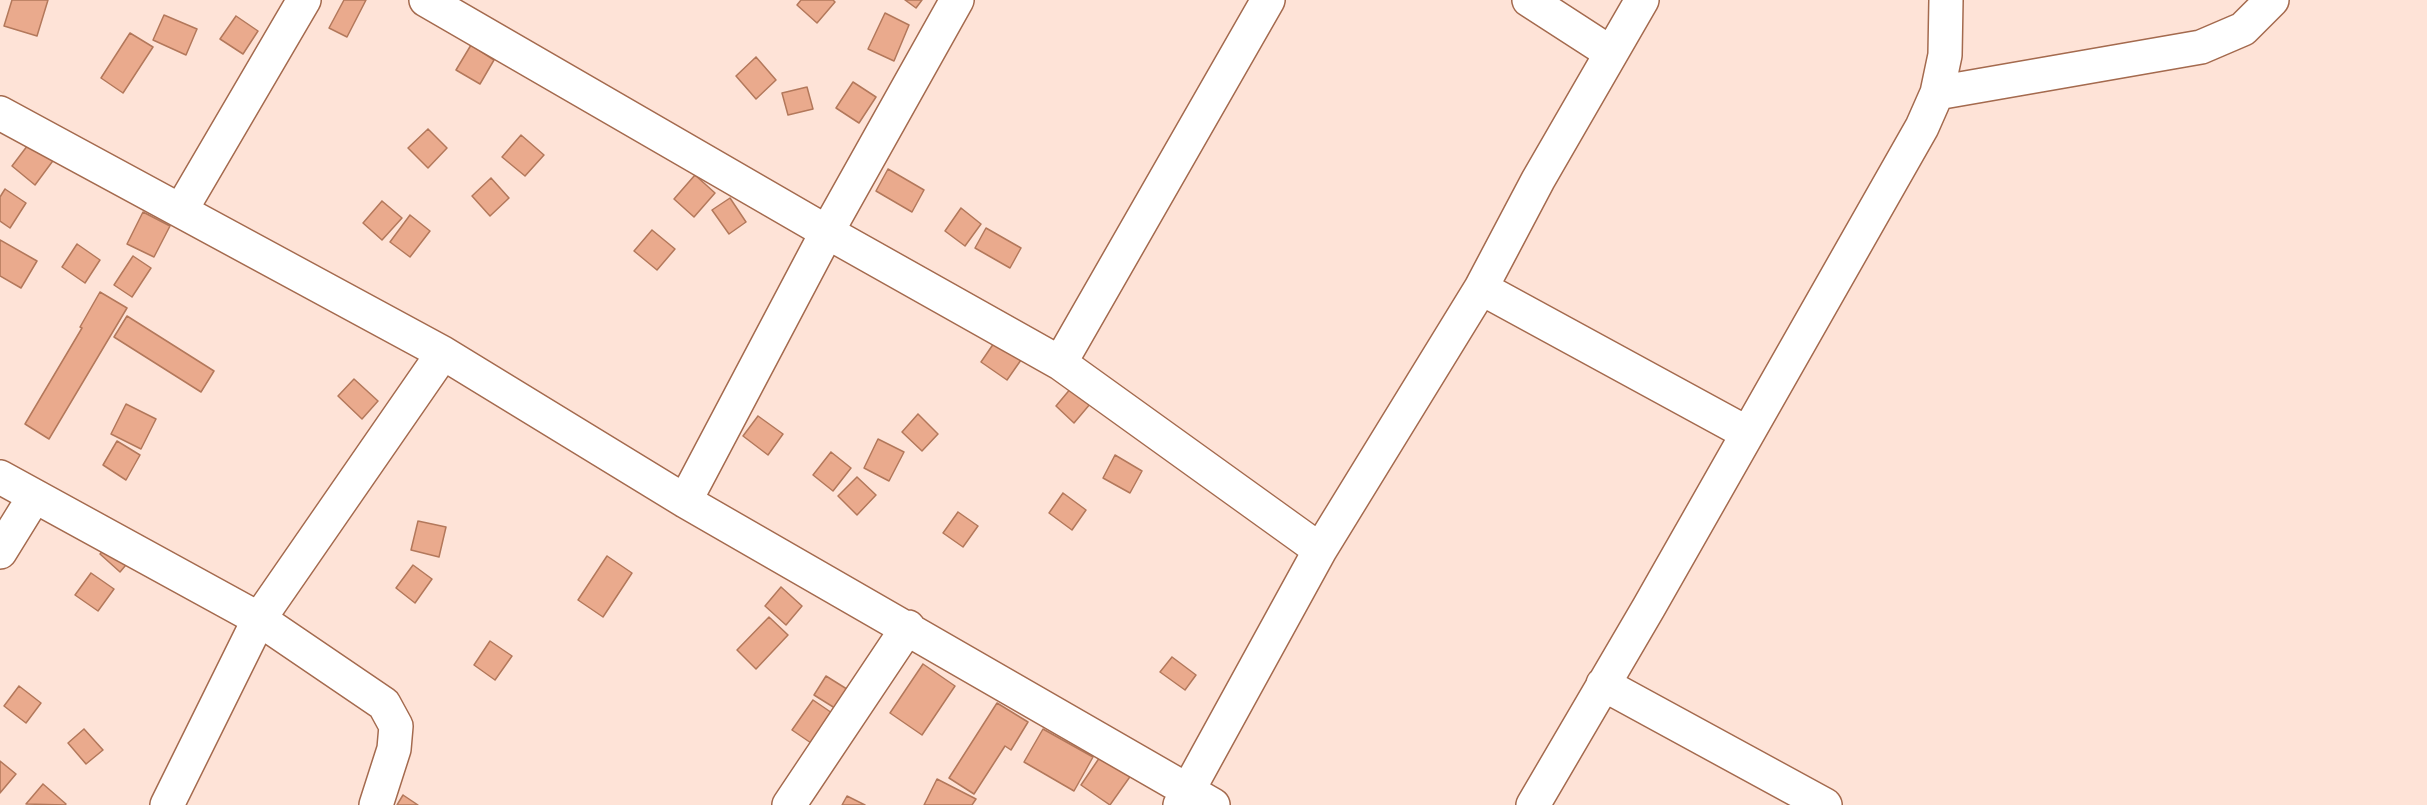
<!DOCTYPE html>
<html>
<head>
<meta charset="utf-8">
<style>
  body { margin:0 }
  canvas { display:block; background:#fee3d7 }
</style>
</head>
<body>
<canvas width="2427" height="805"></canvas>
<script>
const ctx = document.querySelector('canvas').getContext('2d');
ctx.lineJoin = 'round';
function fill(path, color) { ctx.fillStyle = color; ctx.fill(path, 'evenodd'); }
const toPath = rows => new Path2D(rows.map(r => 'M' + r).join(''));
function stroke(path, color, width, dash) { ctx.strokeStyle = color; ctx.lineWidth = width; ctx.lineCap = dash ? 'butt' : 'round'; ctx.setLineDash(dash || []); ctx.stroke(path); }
const building = toPath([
  [12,0,48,0,37,36,4,26,12,0],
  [344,0,366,0,347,37,329,28,344,0],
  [801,0,833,0,835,2,817,23,797,5,801,0],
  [905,0,922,0,916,8,905,0],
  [885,13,909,25,894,61,868,49,885,13],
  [164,15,197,29,186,55,153,40,164,15],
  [236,16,258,31,243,54,220,39,236,16],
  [130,33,153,47,123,93,101,78,130,33],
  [471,45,494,60,480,84,456,70,471,45],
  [756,57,776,80,756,99,736,76,756,57],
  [853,82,876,97,859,123,836,108,853,82],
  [807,87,813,109,788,115,782,93,807,87],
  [428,129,447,148,428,168,408,148,428,129],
  [521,135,544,155,525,176,502,157,521,135],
  [31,141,55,158,35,185,12,166,31,141],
  [888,169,924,190,912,212,876,191,888,169],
  [695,175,715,193,694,217,674,199,695,175],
  [491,178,509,198,490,216,472,196,491,178],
  [5,189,26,203,10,228,0,221,0,197,5,189],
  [730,198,746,222,729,234,712,210,730,198],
  [382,201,402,218,382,240,363,223,382,201],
  [961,208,981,224,965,246,945,231,961,208],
  [143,212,170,226,154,257,127,244,143,212],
  [410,215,430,231,410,257,390,242,410,215],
  [986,228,1021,248,1010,268,975,248,986,228],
  [652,230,675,249,657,270,634,251,652,230],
  [0,240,37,261,21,288,0,276,0,240],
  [77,244,100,260,85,283,62,267,77,244],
  [133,256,151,268,132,297,114,285,133,256],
  [100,292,127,308,49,439,25,424,82,328,80,327,100,292],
  [127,316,214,371,201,392,114,337,127,316],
  [994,343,1021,360,1007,380,981,362,994,343],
  [354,379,378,401,362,419,338,396,354,379],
  [1077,381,1096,397,1074,423,1056,406,1077,381],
  [126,404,156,419,141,449,111,434,126,404],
  [918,414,938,434,922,451,902,432,918,414],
  [758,416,783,434,768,455,743,436,758,416],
  [878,439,904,452,889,481,864,468,878,439],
  [117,441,140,455,126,480,103,465,117,441],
  [831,452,851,468,833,491,813,475,831,452],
  [1115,455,1142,471,1130,493,1103,478,1115,455],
  [857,477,876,495,857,515,838,496,857,477],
  [1063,493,1086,510,1072,530,1049,513,1063,493],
  [958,512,978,526,963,547,943,533,958,512],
  [418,521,446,527,439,557,411,550,418,521],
  [116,536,136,553,120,572,100,554,116,536],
  [607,556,632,573,603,617,578,600,607,556],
  [413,565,432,579,415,603,396,588,413,565],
  [91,573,114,589,98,611,75,595,91,573],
  [781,587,802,606,786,625,765,606,781,587],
  [769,617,788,635,756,669,737,650,769,617],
  [490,641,512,656,495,680,474,665,490,641],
  [1172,657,1196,675,1185,690,1160,672,1172,657],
  [923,664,955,686,922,735,890,713,923,664],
  [826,676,850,691,838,710,814,695,826,676],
  [19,686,41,703,26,723,4,706,19,686],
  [813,700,835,715,814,745,792,730,813,700],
  [997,703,1028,722,1011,750,1005,746,974,794,949,778,997,703],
  [84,729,103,750,86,764,68,743,84,729],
  [1043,729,1093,757,1074,791,1024,762,1043,729],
  [1104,751,1134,771,1110,805,1081,785,1104,751],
  [0,761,16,774,0,793,0,761],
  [937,779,976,799,972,805,924,805,937,779],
  [43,784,66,804,65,805,26,804,43,784],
  [403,795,418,805,397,805,403,795],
  [847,796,865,805,842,805,847,796]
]);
fill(building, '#eaaa8d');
stroke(building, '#b3785b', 1.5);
const street = toPath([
  [426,0,827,232,1060,363,1320,550],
  [1529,0,1611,53],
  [1937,93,2201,47,2243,29,2272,0],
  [0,113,443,353,685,501,1213,805],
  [181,210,304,0],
  [1481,288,1747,433],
  [1060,363,1268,0],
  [0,477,259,619,384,704,396,726,394,749,376,805],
  [685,501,827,232,957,0],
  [0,552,34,497],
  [1603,684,1825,805],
  [167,805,259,619,443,353],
  [789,805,908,627],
  [1180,805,1320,550,1481,288,1538,180,1642,0],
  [1533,805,1649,607,1922,127,1937,93,1945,55,1946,0]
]);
stroke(street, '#a46a4e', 36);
stroke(street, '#fff', 33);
</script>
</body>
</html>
